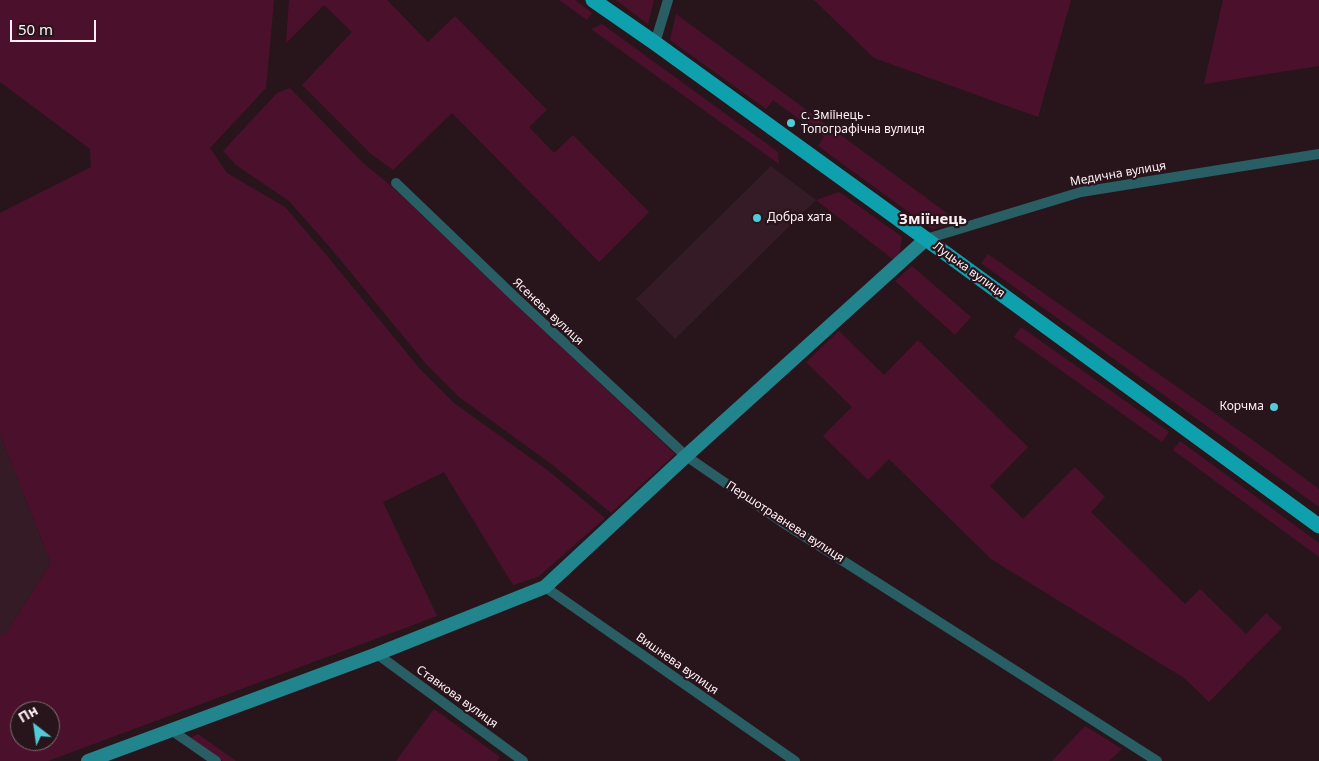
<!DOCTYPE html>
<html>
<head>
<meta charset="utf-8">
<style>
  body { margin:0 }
  #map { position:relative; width:1319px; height:761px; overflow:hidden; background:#28151c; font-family:"Noto Sans",sans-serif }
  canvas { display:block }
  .north { position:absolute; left:10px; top:701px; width:50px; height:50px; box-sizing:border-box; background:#28151c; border:1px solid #7e6d72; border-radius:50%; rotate:330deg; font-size:14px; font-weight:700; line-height:20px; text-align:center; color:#fef0f4 }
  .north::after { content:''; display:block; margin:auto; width:18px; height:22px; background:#52cbd7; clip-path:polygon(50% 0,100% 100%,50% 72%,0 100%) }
  .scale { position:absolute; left:10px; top:20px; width:86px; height:22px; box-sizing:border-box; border:2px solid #fef0f4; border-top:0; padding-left:6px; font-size:15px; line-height:18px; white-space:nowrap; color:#fef0f4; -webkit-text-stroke:4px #28151c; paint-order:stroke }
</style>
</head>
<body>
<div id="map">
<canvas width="1319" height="761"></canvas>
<div class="north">Пн</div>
<div class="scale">50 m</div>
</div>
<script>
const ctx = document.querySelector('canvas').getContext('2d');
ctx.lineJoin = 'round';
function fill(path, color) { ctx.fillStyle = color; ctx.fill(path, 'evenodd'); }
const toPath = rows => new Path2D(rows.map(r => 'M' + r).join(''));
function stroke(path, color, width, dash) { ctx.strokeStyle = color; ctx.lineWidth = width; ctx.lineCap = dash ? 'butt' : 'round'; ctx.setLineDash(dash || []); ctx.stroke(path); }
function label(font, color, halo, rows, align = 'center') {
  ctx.font = font + ' "Noto Sans",sans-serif'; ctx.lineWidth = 4.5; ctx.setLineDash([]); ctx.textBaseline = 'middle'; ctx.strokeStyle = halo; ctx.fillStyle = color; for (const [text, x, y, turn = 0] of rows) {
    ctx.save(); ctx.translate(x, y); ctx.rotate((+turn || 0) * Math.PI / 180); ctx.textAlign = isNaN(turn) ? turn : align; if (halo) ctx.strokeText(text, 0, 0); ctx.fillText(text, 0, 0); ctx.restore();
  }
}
fill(toPath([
  [771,166,816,200,675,339,636,299],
  [0,434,51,563,6,633,0,635]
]), '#341b25');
fill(toPath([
  [0,0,274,0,266,88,210,148,227,173,285,207,328,257,420,369,454,403,550,472,605,518,538,577,513,585,444,472,383,502,437,616,48,761,0,761,0,635,6,633,51,563,0,434,0,213,91,167,90,149,0,82],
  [20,711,50,711,50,741,20,741],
  [289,0,387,0,428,42,455,16,547,110,529,127,554,153,573,135,649,212,599,262,452,113,393,170,371,154,302,85,352,32,324,5,286,43],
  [559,0,575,0,592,13,587,20],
  [616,0,654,0,648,24],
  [814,0,1071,0,1038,117,874,58],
  [1223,0,1319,0,1319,66,1204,84],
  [676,14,959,222,932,229,818,146,824,137,773,100,766,109,670,40],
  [602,24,778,152,779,164,591,29],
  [290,88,362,162,390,185,675,454,611,513,554,466,459,397,426,364,334,252,289,201,236,165,223,151,277,93],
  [839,192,902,237,900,252,894,260,816,200],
  [988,254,1254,441,1319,489,1319,507,981,263],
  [912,266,971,317,955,335,895,281],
  [1021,327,1169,432,1162,442,1014,337],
  [839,331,884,375,918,340,1028,447,990,486,1023,519,1075,467,1105,497,1091,512,1185,604,1200,589,1246,634,1266,613,1282,628,1209,702,1184,678,991,559,889,459,868,480,823,436,852,407,806,362],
  [1180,441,1319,543,1319,557,1173,450],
  [434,709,500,757,497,761,396,761],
  [1085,726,1122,749,1109,761,1052,761],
  [198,734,236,761,223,761,190,738]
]), '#4b112c');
stroke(toPath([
  [655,43,668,0],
  [396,183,516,298,686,456,782,522,1157,761],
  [926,239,1081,192,1319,154],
  [545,587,795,761],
  [377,654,523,761],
  [171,730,216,761]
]), '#285e64', 10);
stroke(toPath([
  [88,761,377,654,545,587,686,456,926,239]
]), '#22848d', 14);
stroke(toPath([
  [593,0,655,43,926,239,1319,526]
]), '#0ea1ad', 15);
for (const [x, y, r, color] of [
  [791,123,5,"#52cbd7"],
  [757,218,5,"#52cbd7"],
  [1274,407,5,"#52cbd7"]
]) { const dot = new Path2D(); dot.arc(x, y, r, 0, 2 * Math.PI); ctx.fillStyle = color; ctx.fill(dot); stroke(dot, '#28151c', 2); }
label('12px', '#fef0f4', '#28151c', [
  ["с. Зміїнець -",801,116],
  ["Топографічна вулиця",801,130],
  ["Добра хата",767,218],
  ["Корчма",1264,407,"right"]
], 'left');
label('12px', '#fef0f4', '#28151c', [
  ["Медична вулиця",1118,174,-10],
  ["Луцька вулиця",969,270,36],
  ["Ясенева вулиця",548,312,43],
  ["Першотравнева вулиця",785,522,33],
  ["Вишнева вулиця",677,664,35],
  ["Ставкова вулиця",457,697,36]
]);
label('bold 15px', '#fef0f4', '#28151c', [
  ["Зміїнець",933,220]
]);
</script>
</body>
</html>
